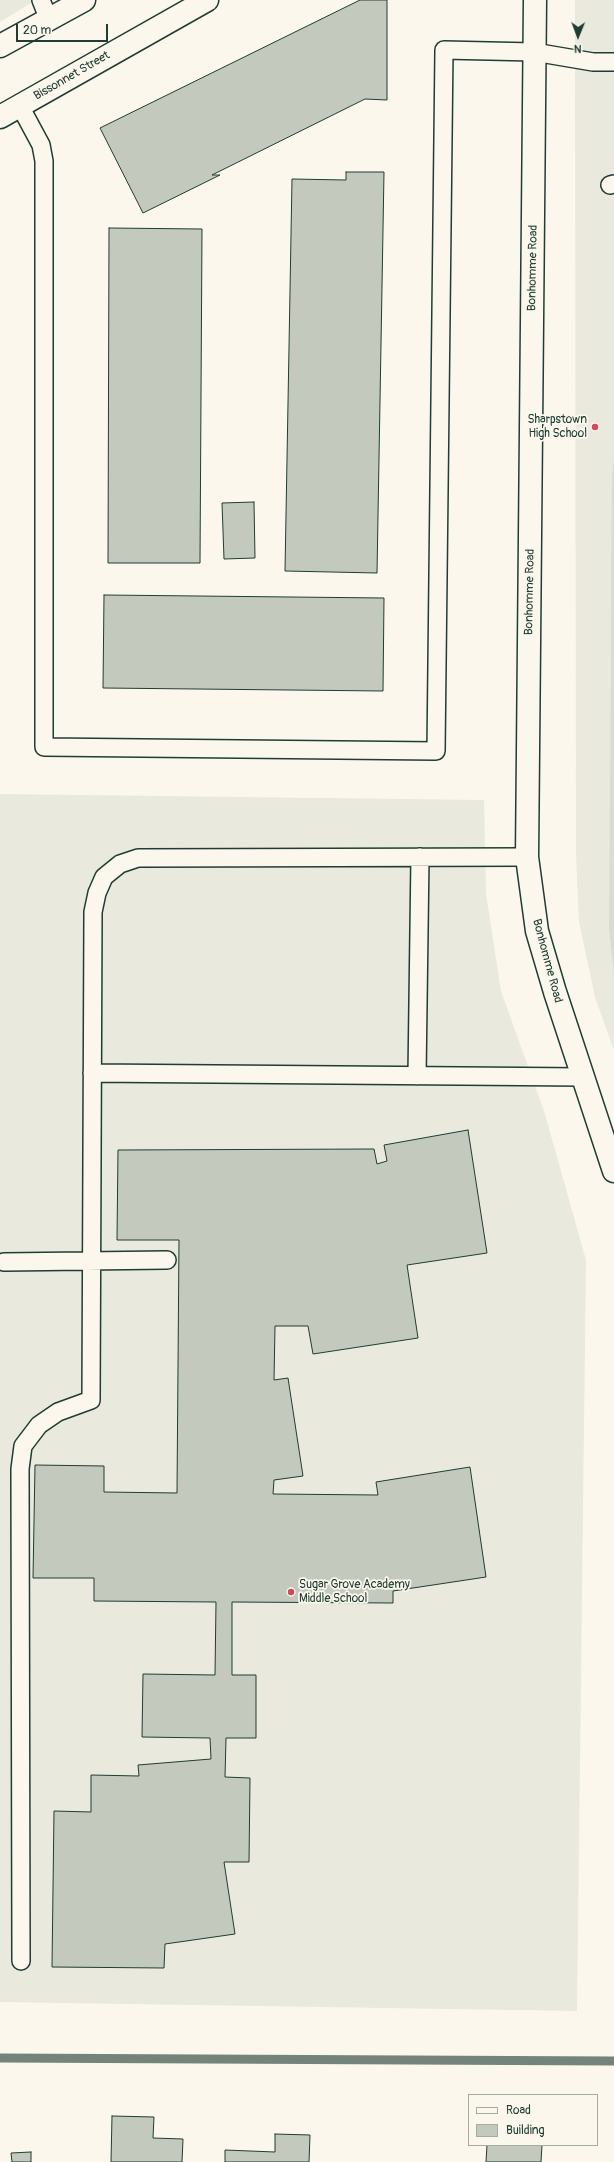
<!DOCTYPE html>
<html>
<head>
<meta charset="utf-8">
<style>
  body { margin:0 }
  #map { position:relative; width:614px; height:2162px; overflow:hidden; background:#fbf7ec; font-family:Pangolin,sans-serif }
  canvas { display:block }
  .legend { position:absolute; left:468px; top:2094px; width:130px; height:52px; box-sizing:border-box; background:#fbf7ec; border:1px solid #a3ada2; margin:0; padding:5px 7px; list-style:none; font-size:12px; color:#1f3d34 }
  .legend li { display:flex; align-items:center; gap:8px; height:20px }
  .legend b { width:20px; border:1px solid #a3ada2 }
  .north { position:absolute; left:558px; top:16px; width:40px; height:40px; -webkit-text-stroke:3px #fbf7ec; paint-order:stroke; rotate:181deg; font-size:11px; font-weight:700; line-height:16px; text-align:center; color:#1f3d34 }
  .north::after { content:''; display:block; margin:auto; width:14px; height:18px; background:#1f3d34; clip-path:polygon(50% 0,100% 100%,50% 72%,0 100%) }
  .scale { position:absolute; left:16px; top:24px; width:92px; height:18px; box-sizing:border-box; border:2px solid #1f3d34; border-top:0; padding-left:5px; font-size:12px; line-height:14px; white-space:nowrap; color:#1f3d34; -webkit-text-stroke:3px #fbf7ec; paint-order:stroke }
</style>
</head>
<body>
<div id="map">
<canvas width="614" height="2162"></canvas>
<ul class="legend">
<li><b style="height:5px;background:#fbf7ec"></b>Road</li>
<li><b style="height:11px;background:#c4c9be"></b>Building</li>
</ul>
<div class="north">N</div>
<div class="scale">20 m</div>
</div>
<script>
const ctx = document.querySelector('canvas').getContext('2d');
ctx.lineJoin = 'round';
function fill(path, color) { ctx.fillStyle = color; ctx.fill(path, 'evenodd'); }
const toPath = rows => new Path2D(rows.map(r => 'M' + r).join(''));
function stroke(path, color, width, dash) { ctx.strokeStyle = color; ctx.lineWidth = width; ctx.lineCap = dash ? 'butt' : 'round'; ctx.setLineDash(dash || []); ctx.stroke(path); }
function label(font, color, halo, rows, align = 'center') {
  ctx.font = font + ' Pangolin,sans-serif'; ctx.lineWidth = 3.5; ctx.setLineDash([]); ctx.textBaseline = 'middle'; ctx.strokeStyle = halo; ctx.fillStyle = color; for (const [text, x, y, turn = 0] of rows) {
    ctx.save(); ctx.translate(x, y); ctx.rotate((+turn || 0) * Math.PI / 180); ctx.textAlign = isNaN(turn) ? turn : align; if (halo) ctx.strokeText(text, 0, 0); ctx.fillText(text, 0, 0); ctx.restore();
  }
}
fill(toPath([
  [0,0,36,0,0,22],
  [575,0,614,0,614,1051,595,997,579,922,576,854],
  [0,794,484,800,486,894,501,991,544,1111,586,1260,577,2011,0,2002]
]), '#eae9de');
fill(toPath([
  [614,461,614,976,609,928,612,473]
]), '#dbdcd1');
stroke(toPath([
  [0,2058,614,2061]
]), '#74847b', 9);
const building = toPath([
  [360,0,387,0,387,100,365,99,212,175,220,175,143,213,100,128,360,0],
  [346,172,384,172,377,573,285,571,292,179,346,180,346,172],
  [109,228,202,229,200,563,108,563,109,228],
  [254,502,255,558,224,559,222,503,254,502],
  [104,595,384,598,383,691,103,688,104,595],
  [468,1130,487,1253,407,1265,418,1338,313,1354,308,1326,275,1326,274,1380,288,1378,303,1476,274,1480,273,1494,378,1495,376,1482,470,1467,486,1577,393,1591,393,1603,232,1602,232,1675,256,1675,256,1738,226,1738,225,1777,250,1778,249,1862,224,1862,235,1934,165,1944,164,1968,52,1967,54,1811,91,1812,91,1775,139,1776,138,1765,211,1759,210,1738,142,1737,143,1674,215,1675,216,1602,94,1601,94,1578,33,1578,35,1465,104,1466,104,1492,177,1493,179,1240,117,1240,118,1150,374,1149,377,1164,387,1161,384,1145,468,1130],
  [112,2116,154,2117,153,2138,183,2139,182,2162,111,2162,112,2116],
  [275,2134,310,2135,309,2162,225,2162,225,2150,275,2152,275,2134],
  [487,2145,542,2145,541,2162,486,2162,487,2145],
  [31,2152,31,2162,12,2162,11,2153,31,2152]
]);
fill(building, '#c4c9be');
stroke(building, '#1f3d34', 1);
const lane = toPath([
  [41,0,49,20],
  [20,106,41,145,44,161,44,747,436,751,444,50,534,52,593,62,614,62],
  [610,185,614,184],
  [92,1073,583,1077],
  [417,1076,420,857],
  [4,1262,167,1260],
  [21,1961,20,1469,23,1446,39,1425,58,1412,91,1400,93,912,97,893,104,877,120,864,138,858,527,857]
]);
const secondary = toPath([
  [535,0,527,857,537,931,555,992,614,1171],
  [0,46,84,0],
  [0,117,207,0]
]);
stroke(lane, '#1f3d34', 20);
stroke(secondary, '#1f3d34', 25);
stroke(lane, '#fbf7ec', 17);
stroke(secondary, '#fbf7ec', 22);
for (const [x, y, r, color] of [
  [595,427,4,"#d1495b"],
  [291,1592,4,"#d1495b"]
]) { const dot = new Path2D(); dot.arc(x, y, r, 0, 2 * Math.PI); ctx.fillStyle = color; ctx.fill(dot); stroke(dot, '#fbf7ec', 1.5); }
label('12px', '#1f3d34', '#fbf7ec', [
  ["Bissonnet Street",72,76,-30],
  ["Bonhomme Road",533,268,-89],
  ["Bonhomme Road",530,592,-89],
  ["Bonhomme Road",547,961,75]
]);
label('12px', '#1f3d34', '#fbf7ec', [
  ["Sharpstown",587,420],
  ["High School",587,434],
  ["Sugar Grove Academy",299,1585,"left"],
  ["Middle School",299,1599,"left"]
], 'right');
</script>
</body>
</html>
